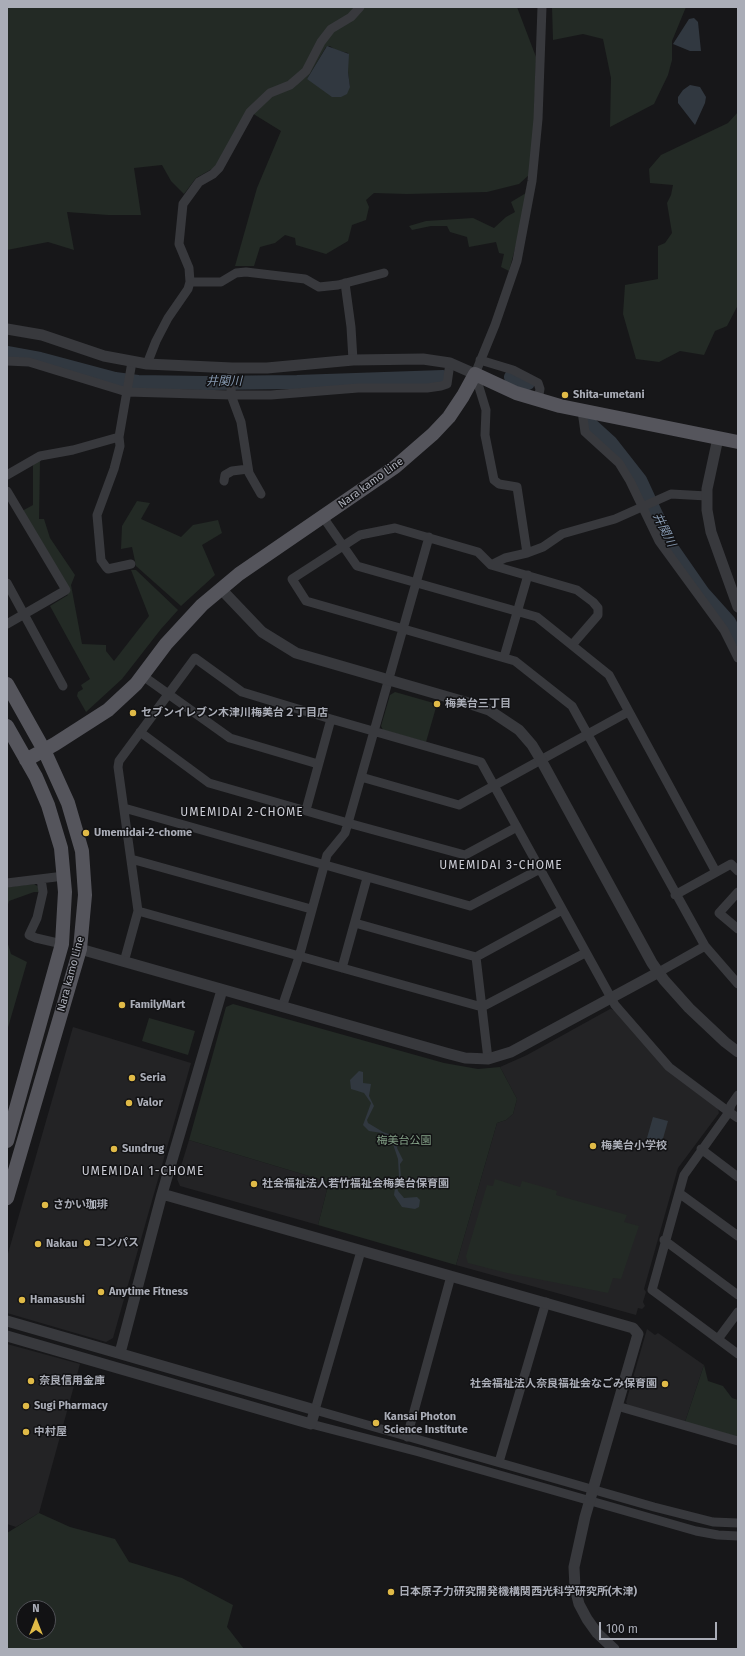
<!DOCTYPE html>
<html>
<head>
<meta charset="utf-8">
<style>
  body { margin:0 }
  #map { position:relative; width:745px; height:1656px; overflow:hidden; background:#171719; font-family:"Fira Sans",sans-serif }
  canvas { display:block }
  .frame { position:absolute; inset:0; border:8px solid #aaadb7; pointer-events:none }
  .north { position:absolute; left:16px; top:1600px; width:40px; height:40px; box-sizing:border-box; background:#121214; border:1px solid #4f5055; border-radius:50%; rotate:0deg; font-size:11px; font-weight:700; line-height:16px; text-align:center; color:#aaadb7 }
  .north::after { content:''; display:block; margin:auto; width:14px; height:18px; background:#e0ba47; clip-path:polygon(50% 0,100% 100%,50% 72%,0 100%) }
  .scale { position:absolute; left:599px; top:1622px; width:118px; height:18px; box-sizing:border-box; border:2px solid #aaadb7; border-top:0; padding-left:5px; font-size:12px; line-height:14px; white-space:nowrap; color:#aaadb7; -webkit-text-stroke:3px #121214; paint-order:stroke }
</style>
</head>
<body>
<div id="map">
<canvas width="745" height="1656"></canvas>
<div class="frame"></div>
<div class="north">N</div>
<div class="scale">100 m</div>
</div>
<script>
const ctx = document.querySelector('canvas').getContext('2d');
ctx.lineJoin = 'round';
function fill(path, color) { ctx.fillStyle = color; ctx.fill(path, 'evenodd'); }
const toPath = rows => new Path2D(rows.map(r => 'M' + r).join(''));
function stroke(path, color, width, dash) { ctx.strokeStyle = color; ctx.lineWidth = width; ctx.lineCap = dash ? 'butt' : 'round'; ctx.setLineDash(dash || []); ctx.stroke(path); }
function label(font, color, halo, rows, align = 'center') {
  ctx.font = font + ' "Fira Sans","Noto Sans JP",sans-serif'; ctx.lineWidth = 3; ctx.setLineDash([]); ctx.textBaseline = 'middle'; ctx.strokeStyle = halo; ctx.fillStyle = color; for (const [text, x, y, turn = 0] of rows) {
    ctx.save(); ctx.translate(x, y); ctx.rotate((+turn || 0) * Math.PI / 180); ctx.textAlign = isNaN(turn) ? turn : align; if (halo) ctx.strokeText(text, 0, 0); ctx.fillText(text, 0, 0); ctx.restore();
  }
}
fill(toPath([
  [610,1009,615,1010,718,1109,719,1113,678,1168,644,1289,646,1292,643,1302,645,1306,642,1309,638,1308,636,1315,456,1265,497,1123,506,1120,513,1114,517,1099,500,1067,527,1055],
  [73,1027,191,1063,113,1338,106,1342,7,1313,7,1257],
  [189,1140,329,1182,318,1225,180,1186,177,1179],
  [647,1329,655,1335,658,1333,704,1365,685,1422,628,1406,626,1402],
  [7,1344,80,1364,39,1513,16,1527,7,1524]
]), '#232325');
fill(toPath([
  [7,7,517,7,536,57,534,126,529,175,519,184,487,192,407,194,374,193,366,200,369,207,366,220,352,225,348,241,326,254,296,245,295,238,285,235,275,243,260,247,254,266,235,266,257,188,281,131,247,110,219,165,196,178,184,194,171,181,162,165,134,168,141,215,108,215,67,212,74,250,48,242,7,250],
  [330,46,335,50,348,53,348,72,350,87,307,79,326,47],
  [552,7,686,7,672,41,672,60,668,75,654,104,610,127,611,78,603,39,583,34,553,40],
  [738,112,738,305,727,326,715,331,704,355,680,351,659,362,636,359,623,314,625,285,658,279,658,246,665,243,672,233,667,203,671,195,673,185,650,183,649,169,661,155,728,123],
  [526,193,520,230,509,271,501,267,504,254,499,253,496,242,469,247,467,237,450,232,447,226,431,226,412,230,409,226,426,221,473,218,494,228,506,217,515,212,511,202],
  [40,460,39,519,44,519,50,538,75,575,71,585,82,644,106,645,106,651,114,661,149,616,131,570,136,570,178,610,161,629,122,679,86,712,77,696,78,692,83,689,81,685,90,679,50,606,68,595,22,511,33,505,33,464],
  [137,501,150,503,141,519,181,537,193,525,218,520,222,533,202,545,215,575,181,606,136,566,132,547,121,549,122,526],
  [395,692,437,704,426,742,383,730,381,726,390,695],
  [34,884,39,887,40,892,34,892,9,901,7,908,7,887],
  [7,941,11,954,27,962,7,1031],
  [233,1004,444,1063,478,1069,500,1067,517,1099,513,1114,506,1120,497,1123,456,1265,318,1225,329,1182,189,1140,226,1007],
  [149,1018,195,1031,188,1055,142,1041],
  [495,1179,520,1187,522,1181,557,1191,556,1195,627,1215,624,1222,639,1226,621,1279,613,1278,608,1293,507,1273,468,1263,466,1256,487,1185,493,1186],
  [704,1365,708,1381,723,1386,732,1398,738,1400,738,1437,685,1422],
  [39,1513,70,1527,115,1539,129,1562,182,1578,233,1605,227,1627,244,1649,7,1649,7,1533],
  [24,1608,48,1608,48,1632,24,1632]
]), '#232a25');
fill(toPath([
  [694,18,698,22,701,51,690,51,673,44,689,19],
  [327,46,349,54,348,72,350,87,347,94,341,97,332,97,307,79],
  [690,85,700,87,706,97,705,103,695,125,678,103,678,97,683,90],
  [359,1071,363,1072,363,1083,371,1084,369,1096,374,1106,367,1120,368,1123,383,1132,400,1138,397,1148,403,1160,400,1164,401,1179,397,1187,398,1191,404,1198,417,1197,420,1200,419,1207,415,1209,402,1207,394,1195,395,1188,399,1177,398,1159,391,1138,382,1133,369,1131,363,1125,371,1103,364,1093,351,1089,350,1080],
  [653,1117,668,1121,660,1149,645,1145]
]), '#313840');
stroke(toPath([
  [7,353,40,359,115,379,138,382,204,383,297,382,443,377],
  [511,377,528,383],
  [589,423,611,443,640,480,671,547,703,593,729,622,738,639]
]), '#313840', 14);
stroke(toPath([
  [542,7,538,119,532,181,517,261,495,325,475,374,486,410,485,435,494,480,499,484,517,487,527,553,543,547,562,534,615,519,671,494,707,496],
  [190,282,221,282,236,273,246,272,305,279,319,287,338,285,384,273],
  [345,283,351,327,353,360],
  [480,360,513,370,538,383,540,389,538,400],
  [7,361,29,362,127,392,231,395,271,395,358,388,427,388,441,386,447,384,450,363],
  [147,364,156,341,168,318,188,289,190,282,189,268,179,244,183,204,199,182,213,174,219,168,250,112,270,93,290,85,297,79,306,71,321,42,331,29,351,17,360,7],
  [232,368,231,395,241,422,249,473,261,494],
  [582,411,585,432,619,463,630,481,659,541,724,630,738,658],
  [7,475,40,456,73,450,119,437],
  [224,481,225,475,232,471,248,469],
  [7,491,66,590,7,624],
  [323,517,357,566,537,617,609,675,716,872],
  [429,537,348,823,465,855,517,827],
  [131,564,108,569,106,567,101,560,97,515,114,469,120,446,119,437,132,362],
  [491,565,505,558,527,553],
  [7,583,63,686],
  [572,645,598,615,598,608,593,602,577,590,491,565,478,552,395,528,360,535,292,579,306,601,515,661,572,706,705,946,738,984],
  [504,657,528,575],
  [143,676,230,738,318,764],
  [140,732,209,783,348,823,345,833,327,855,299,957,282,1007],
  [361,777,459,805,628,712],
  [124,808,470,906,540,869],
  [306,810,331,719],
  [131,859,311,909],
  [41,879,43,892,37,918,29,935,36,938,62,944],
  [7,883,64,876],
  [738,892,719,913,738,929],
  [675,895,731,864,738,871],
  [138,911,482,1007,585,953],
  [355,923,476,957,562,910],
  [476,957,488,1059],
  [124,962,138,911,118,767,119,761,195,658,242,692,331,719,481,762,615,1005,669,1067,729,1112,684,1175,652,1290,738,1354],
  [342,968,367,878],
  [659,972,705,946],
  [738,1095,731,1105,729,1112,738,1118],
  [701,1149,738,1177],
  [679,1193,738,1236],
  [664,1240,738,1295],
  [361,1251,315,1410,654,1507,713,1522,738,1523],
  [718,1339,738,1312],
  [617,1406,738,1441],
  [311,1424,419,1452,696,1531,718,1535,738,1536],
  [407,1437,451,1276],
  [499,1462,546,1302]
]), '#38393d', 9);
stroke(toPath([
  [7,329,42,335,104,356,147,364,232,368,267,368,353,360,423,359,450,363,475,374],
  [718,438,707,489,707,510,711,532,738,607],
  [221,589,262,632,296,653,465,702,489,710,519,730,532,745,541,760,652,963,664,980,689,1008,725,1042,738,1052],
  [80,949,446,1053,465,1058,488,1059,511,1052,659,972],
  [162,1194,633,1328,638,1334,585,1517,574,1567,575,1588,579,1604,587,1619,597,1633,614,1649],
  [7,1321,315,1410,311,1424,7,1336],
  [120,1353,162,1194,222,990]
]), '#38393d', 11);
stroke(toPath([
  [7,684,44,750,68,803,82,851,85,895,80,949,7,1198],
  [7,726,36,777,48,805,61,848,65,892,62,944,7,1141],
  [26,760,55,744,108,710,136,684,166,644,202,605,239,574,395,467,433,434,449,417,463,396,475,374,516,393,560,406,738,442]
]), '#55555c', 14);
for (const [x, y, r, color] of [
  [565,395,4,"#e0ba47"],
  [437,704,4,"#e0ba47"],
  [133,713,4,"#e0ba47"],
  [86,833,4,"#e0ba47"],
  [122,1005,4,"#e0ba47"],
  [132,1078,4,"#e0ba47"],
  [129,1103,4,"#e0ba47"],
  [593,1146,4,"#e0ba47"],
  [114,1149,4,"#e0ba47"],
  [254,1184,4,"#e0ba47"],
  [45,1205,4,"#e0ba47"],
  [87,1243,4,"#e0ba47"],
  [38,1244,4,"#e0ba47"],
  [101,1292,4,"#e0ba47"],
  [22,1300,4,"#e0ba47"],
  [31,1381,4,"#e0ba47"],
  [665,1384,4,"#e0ba47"],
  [26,1406,4,"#e0ba47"],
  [376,1423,4,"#e0ba47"],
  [26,1432,4,"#e0ba47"],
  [391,1592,4,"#e0ba47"]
]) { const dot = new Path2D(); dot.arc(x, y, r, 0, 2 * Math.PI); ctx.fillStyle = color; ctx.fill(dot); stroke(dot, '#121214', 1.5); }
label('bold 11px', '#aaadb7', '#121214', [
  ["Shita-umetani",573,395],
  ["梅美台三丁目",445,704],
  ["セブンイレブン木津川梅美台２丁目店",141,713],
  ["Umemidai-2-chome",94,833],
  ["FamilyMart",130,1005],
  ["Seria",140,1078],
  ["Valor",137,1103],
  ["梅美台小学校",601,1146],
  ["Sundrug",122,1149],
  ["社会福祉法人若竹福祉会梅美台保育園",262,1184],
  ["さかい珈琲",53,1205],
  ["コンパス",95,1243],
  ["Nakau",46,1244],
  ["Anytime Fitness",109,1292],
  ["Hamasushi",30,1300],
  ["奈良信用金庫",39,1381],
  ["社会福祉法人奈良福祉会なごみ保育園",657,1384,"right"],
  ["Sugi Pharmacy",34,1406],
  ["Kansai Photon",384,1417],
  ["Science Institute",384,1430],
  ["中村屋",34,1432],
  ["日本原子力研究開発機構関西光科学研究所(木津)",399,1592]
], 'left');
label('11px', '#aaadb7', '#121214', [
  ["Nara kamo Line",371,483,-36],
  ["Nara kamo Line",71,974,-75]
]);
label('11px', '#83a087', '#121214', [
  ["梅美台公園",404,1141]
]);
label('italic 12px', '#8598af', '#121214', [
  ["井関川",224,382],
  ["井関川",664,530,64]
]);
ctx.letterSpacing = '1px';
label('12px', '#cbccd4', '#121214', [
  ["UMEMIDAI 2-CHOME",242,813],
  ["UMEMIDAI 3-CHOME",501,866],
  ["UMEMIDAI 1-CHOME",143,1172]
]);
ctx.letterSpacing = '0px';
</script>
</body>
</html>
